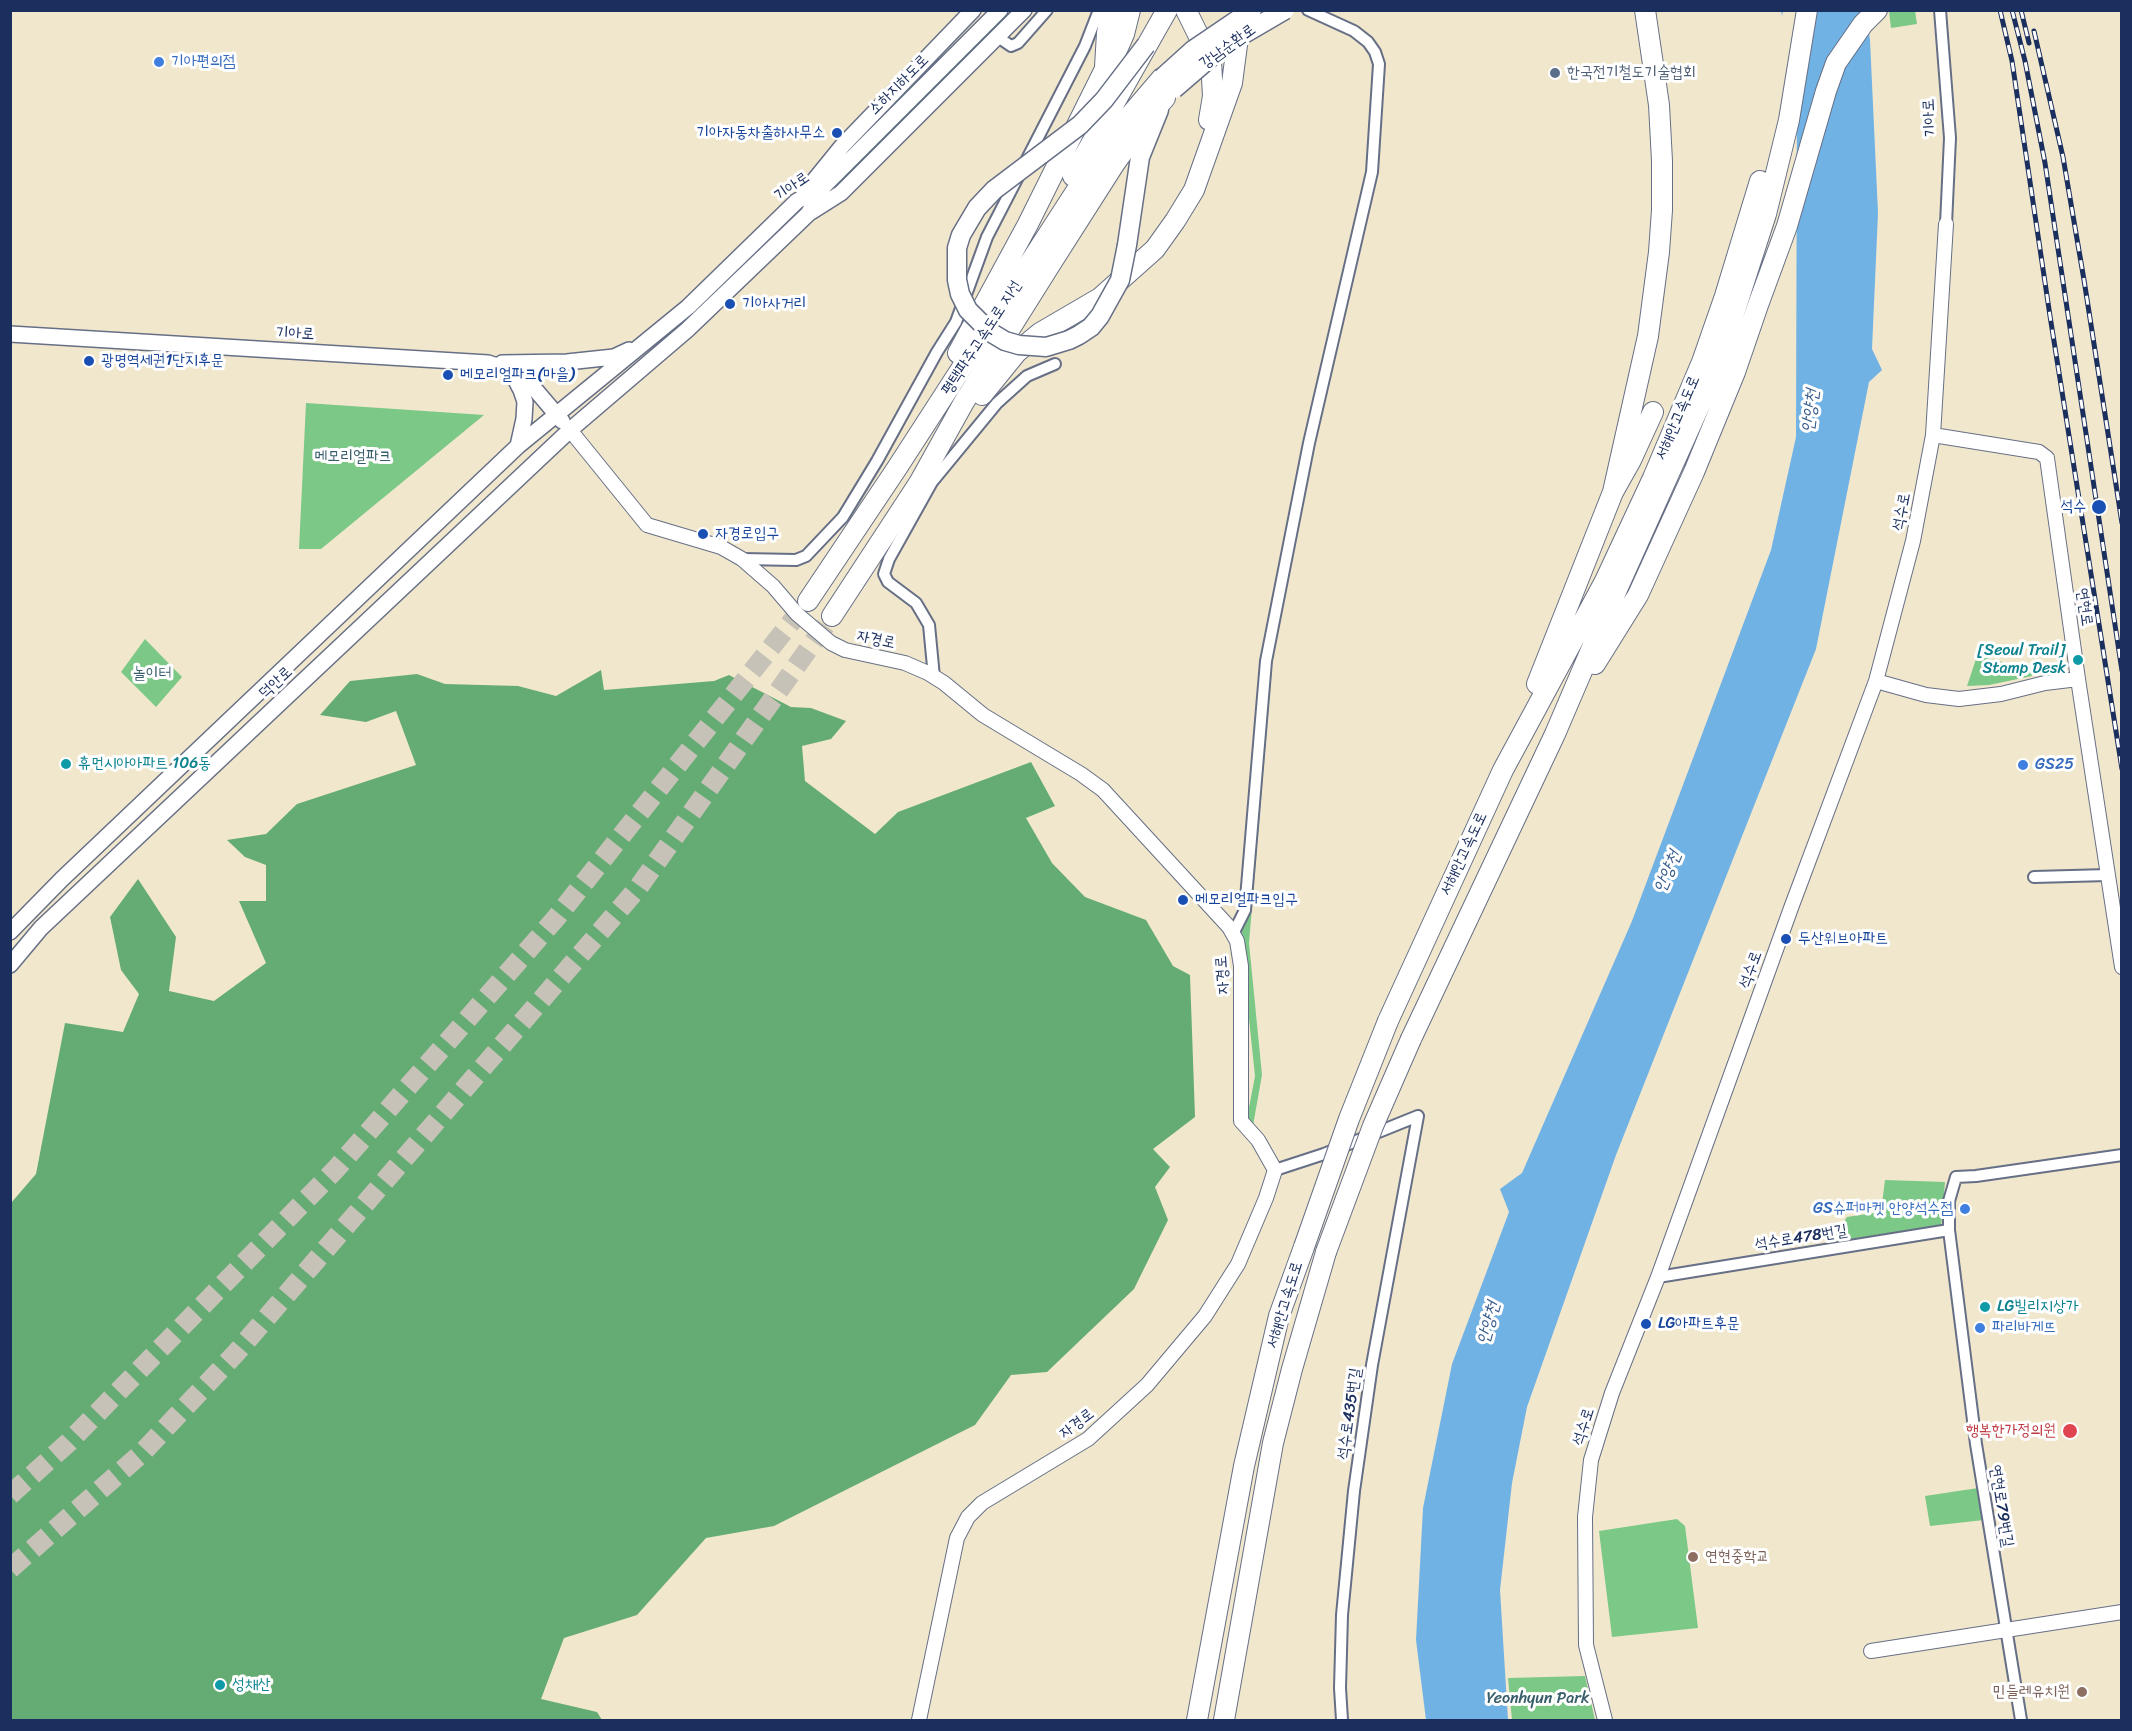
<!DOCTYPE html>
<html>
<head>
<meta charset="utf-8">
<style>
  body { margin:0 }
  #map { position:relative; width:2132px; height:1731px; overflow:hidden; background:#f1e7cd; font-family:Sriracha,sans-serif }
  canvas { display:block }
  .frame { position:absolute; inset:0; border:12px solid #1b2f5e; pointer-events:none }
</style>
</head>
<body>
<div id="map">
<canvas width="2132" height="1731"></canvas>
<div class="frame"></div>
</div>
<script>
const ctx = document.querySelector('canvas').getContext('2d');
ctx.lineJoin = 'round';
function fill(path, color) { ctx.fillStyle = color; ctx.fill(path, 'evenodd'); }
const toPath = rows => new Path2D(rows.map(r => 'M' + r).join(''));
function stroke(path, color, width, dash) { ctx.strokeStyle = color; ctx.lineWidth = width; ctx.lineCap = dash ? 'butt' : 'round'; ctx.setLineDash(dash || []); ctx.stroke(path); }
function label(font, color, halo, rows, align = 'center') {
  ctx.font = font + ' Sriracha,"Poor Story",sans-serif'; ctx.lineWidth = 6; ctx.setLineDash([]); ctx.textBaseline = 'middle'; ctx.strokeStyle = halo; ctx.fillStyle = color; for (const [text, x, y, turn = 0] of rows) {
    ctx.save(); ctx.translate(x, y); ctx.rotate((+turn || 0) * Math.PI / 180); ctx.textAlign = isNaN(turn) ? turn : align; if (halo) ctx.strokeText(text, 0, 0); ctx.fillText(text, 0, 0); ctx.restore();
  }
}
fill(toPath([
  [1889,11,1915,11,1917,24,1891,28],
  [306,403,484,415,321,549,299,549],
  [145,639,182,677,156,707,121,672],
  [1977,656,2032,669,2032,676,1989,685,1967,686],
  [1264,668,1272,668,1249,943,1262,1075,1252,1131,1247,1122,1248,1113,1255,1076,1242,952,1242,928],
  [1885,1180,1945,1182,1941,1228,1837,1244,1836,1234,1847,1217,1881,1212],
  [1978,1488,1984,1520,1930,1526,1925,1496],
  [1677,1519,1685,1526,1698,1628,1612,1637,1599,1531],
  [1585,1676,1595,1720,1512,1720,1508,1678]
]), '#7cc887');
fill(toPath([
  [601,670,604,690,714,681,729,675,791,707,811,708,846,721,831,739,802,746,805,781,875,834,898,812,1031,762,1055,806,1026,818,1052,863,1085,897,1146,920,1173,966,1190,975,1195,1117,1153,1149,1170,1167,1155,1187,1168,1220,1134,1289,1047,1372,1011,1375,975,1425,774,1526,706,1538,637,1615,564,1638,541,1699,597,1712,602,1720,11,1720,11,1203,36,1174,65,1023,123,1032,139,994,121,970,110,917,138,879,176,937,169,991,214,1001,266,963,239,901,266,901,266,865,245,857,227,840,266,834,297,804,416,765,396,711,366,722,320,715,350,681,417,674,445,684,518,686,556,696]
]), '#65ac74');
fill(toPath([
  [1781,11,1866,11,1870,40,1878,213,1872,349,1882,370,1869,382,1816,649,1616,1155,1527,1407,1512,1483,1500,1590,1508,1720,1426,1720,1416,1640,1423,1508,1452,1364,1509,1212,1500,1189,1522,1173,1632,921,1771,550,1796,437,1797,82]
]), '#71b2e5');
fill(toPath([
  [1783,11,1813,11,1794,82,1781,22]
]), '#f1e7cd');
stroke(toPath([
  [10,1495,69,1442,336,1169,556,918,808,601],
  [10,1569,141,1454,236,1353,638,888,832,616]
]), '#c6c2b7', 20, [20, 10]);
const minor = toPath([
  [1940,10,1950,138,1946,224],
  [998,37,1011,46,1018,43,1047,10],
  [1026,161,1085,46,1099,10],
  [742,559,796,560,806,556,843,517,877,461,937,352,956,322,987,237,1019,175],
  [934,677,929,625,916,603,888,582,884,574,889,559,932,482,997,403,1027,376,1055,364],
  [2034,877,2108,875],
  [1233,934,1245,910,1266,661,1309,443,1372,172,1379,64,1375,52,1368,42,1354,31,1308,10],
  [1275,1170,1324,1154,1418,1116],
  [1658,1277,1949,1230],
  [1342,1720,1340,1688,1342,1615,1354,1491,1372,1365,1418,1116],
  [2021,1720,1976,1444,1949,1230,1949,1201,1956,1177,1976,1176,2122,1155]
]);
const tertiary = toPath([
  [570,430,647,525,721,547,742,559,773,586,797,614,831,643,845,650,905,663,928,673,944,683,983,715,1081,774,1103,790,1229,927,1237,941,1241,966,1241,1121,1258,1140,1275,1170,1266,1198,1238,1264,1205,1316,1147,1385,1088,1439,982,1503,968,1517,957,1538,919,1720],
  [1933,435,2039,452,2047,458,2078,679,2122,967],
  [1876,681,1926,695,1959,699,2001,694,2045,683,2078,679],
  [1871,1651,2122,1612],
  [1605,1720,1586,1645,1585,1517,1591,1460,1612,1393,1658,1277,1791,908,1876,681,1913,541,1933,435,1946,224]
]);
const secondary = toPath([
  [804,193,843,145,973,10],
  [811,212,841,193,1024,10],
  [10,334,488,363,522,374,562,421],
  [502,363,567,362,614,357,629,350],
  [510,369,521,390,525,402,524,419,518,446],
  [10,932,62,879,518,446,688,307,797,201,824,186,1000,10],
  [10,965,41,928,570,430,687,330,808,214,824,186]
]);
const trunk = toPath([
  [1127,245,1140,157,1159,110]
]);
const motorway = toPath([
  [1186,10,1211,61,1213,96,1209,120],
  [1105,67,1107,33,1111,10],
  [1073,176,1167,10],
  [958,353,1028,224,1105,69,1116,52,1124,34,1130,10],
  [982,395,1017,352,1040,333,1100,298,1155,249,1175,221,1194,190,1232,83,1240,22],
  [1613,492,1648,336,1659,252,1662,210,1662,161,1659,105,1645,10],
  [808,601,897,468,1084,179,1121,126,1162,78],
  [832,616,919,483,964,402,1050,265,1115,163,1148,117,1165,98],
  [1595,664,1638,595,1694,472,1735,372,1758,305,1787,226,1826,91,1836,63,1863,24,1877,10],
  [1537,684,1613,492,1631,460,1653,412],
  [1388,1021,1503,770,1605,581,1653,478,1702,362,1725,296,1760,181],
  [1411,1039,1555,734,1618,587,1716,369,1766,214,1789,120,1807,10],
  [1197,1720,1244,1466,1279,1316,1304,1247],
  [1224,1720,1273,1443,1292,1369,1326,1252]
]);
stroke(minor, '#666f85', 14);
stroke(tertiary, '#666f85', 16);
stroke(secondary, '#666f85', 18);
stroke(trunk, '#666f85', 21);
stroke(motorway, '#666f85', 22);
stroke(minor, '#fff', 10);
stroke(tertiary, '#fff', 14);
stroke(secondary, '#fff', 15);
stroke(trunk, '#fff', 18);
stroke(motorway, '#fff', 20);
const rail = toPath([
  [2000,10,2012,61,2050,316,2122,769],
  [2012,10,2025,61,2045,163,2122,671],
  [2021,10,2029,43],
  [2034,31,2063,157,2084,280,2122,523]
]);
stroke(rail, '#1b2f5e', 5);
stroke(rail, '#fff', 3, [9]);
const trunkBridge = toPath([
  [1162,78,1193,50,1252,10],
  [1174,89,1225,45,1285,10],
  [1127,245,1120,280,1100,316,1091,327,1079,335,1069,340,1046,347,1019,345,1005,341,990,332,968,310,960,294,957,280,957,248,961,235,977,208,994,190,1080,125,1104,100,1146,45]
]);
const motorwayBridge = toPath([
  [1304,1247,1349,1119,1388,1021],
  [1326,1252,1373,1126,1411,1039]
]);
stroke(trunkBridge, '#666f85', 21, []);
stroke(motorwayBridge, '#666f85', 22, []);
stroke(trunkBridge, '#fff', 18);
stroke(motorwayBridge, '#fff', 20);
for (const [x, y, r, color] of [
  [159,62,6,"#3f7fe0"],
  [1555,73,6,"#5c6f8a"],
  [837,133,6,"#1a4fb4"],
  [730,304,6,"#1a4fb4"],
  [89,361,6,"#1a4fb4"],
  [448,375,6,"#1a4fb4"],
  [2099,507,8,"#1a4fb4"],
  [703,534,6,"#1a4fb4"],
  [2078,660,6,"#0f9aa8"],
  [66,764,6,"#0f9aa8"],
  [2023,765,6,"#3f7fe0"],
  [1183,900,6,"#1a4fb4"],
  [1786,939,6,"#1a4fb4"],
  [1965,1209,6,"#3f7fe0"],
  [1985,1307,6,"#0f9aa8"],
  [1646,1324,6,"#1a4fb4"],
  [1980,1328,6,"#3f7fe0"],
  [2070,1431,8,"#e0444e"],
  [1693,1557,6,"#8d6e63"],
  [220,1685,6,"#0f9aa8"],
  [2082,1692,6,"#8d6e63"]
]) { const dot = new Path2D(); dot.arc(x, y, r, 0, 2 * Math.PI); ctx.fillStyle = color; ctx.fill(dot); stroke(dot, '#fff', 2); }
label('16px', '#1b2f5e', '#fff', [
  ["강남순환로",1228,47,-36],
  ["소하지하도로",899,85,-45],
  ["기아로",1930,118,-93],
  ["기아로",792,187,-34],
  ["기아로",295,334,3],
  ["평택파주고속도로 지선",982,338,-57],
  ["서해안고속도로",1678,418,-67],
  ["석수로",1902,512,-79],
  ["연현로",2084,607,82],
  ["자경로",876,640,12],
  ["덕안로",276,683,-43],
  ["서해안고속도로",1464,854,-65],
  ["석수로",1751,970,-70],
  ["자경로",1223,975,-94],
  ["석수로478번길",1801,1238,-9],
  ["서해안고속도로",1285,1305,-73],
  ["석수로435번길",1350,1414,-82],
  ["자경로",1077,1424,-37],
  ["석수로",1584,1427,-72],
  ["연현로79번길",2001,1506,81]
]);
label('16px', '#366cbe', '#fff', [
  ["기아편의점",171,62],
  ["GS25",2035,765],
  ["GS슈퍼마켓 안양석수점",1953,1209,"right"],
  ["파리바게뜨",1992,1328]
], 'left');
label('16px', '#4e5e75', '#fff', [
  ["한국전기철도기술협회",1567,73]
], 'left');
label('16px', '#164399', '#fff', [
  ["기아자동차출하사무소",825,133,"right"],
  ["기아사거리",742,304],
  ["광명역세권1단지후문",101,361],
  ["메모리얼파크(마을)",460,375],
  ["석수",2086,507,"right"],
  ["자경로입구",715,534],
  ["메모리얼파크입구",1195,900],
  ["두산위브아파트",1798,939],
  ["LG아파트후문",1658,1324]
], 'left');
label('16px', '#385d6a', '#fff', [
  ["메모리얼파크",353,457],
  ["놀이터",152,674],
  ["Yeonhyun Park",1538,1699]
]);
label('16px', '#0d838f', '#fff', [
  ["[Seoul Trail]",2066,651,"right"],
  ["Stamp Desk",2066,669,"right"],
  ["휴먼시아아파트 106동",78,764],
  ["LG빌리지상가",1997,1307],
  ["성채산",232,1685]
], 'left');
label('16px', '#be3a42', '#fff', [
  ["행복한가정의원",2056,1431]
], 'right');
label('16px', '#785e54', '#fff', [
  ["연현중학교",1705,1557],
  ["민들레유치원",2070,1692,"right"]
], 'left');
label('italic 18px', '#395d8d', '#fff', [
  ["안양천",1811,411,-83],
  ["안양천",1668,872,-67],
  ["안양천",1489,1323,-75]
]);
</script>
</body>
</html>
